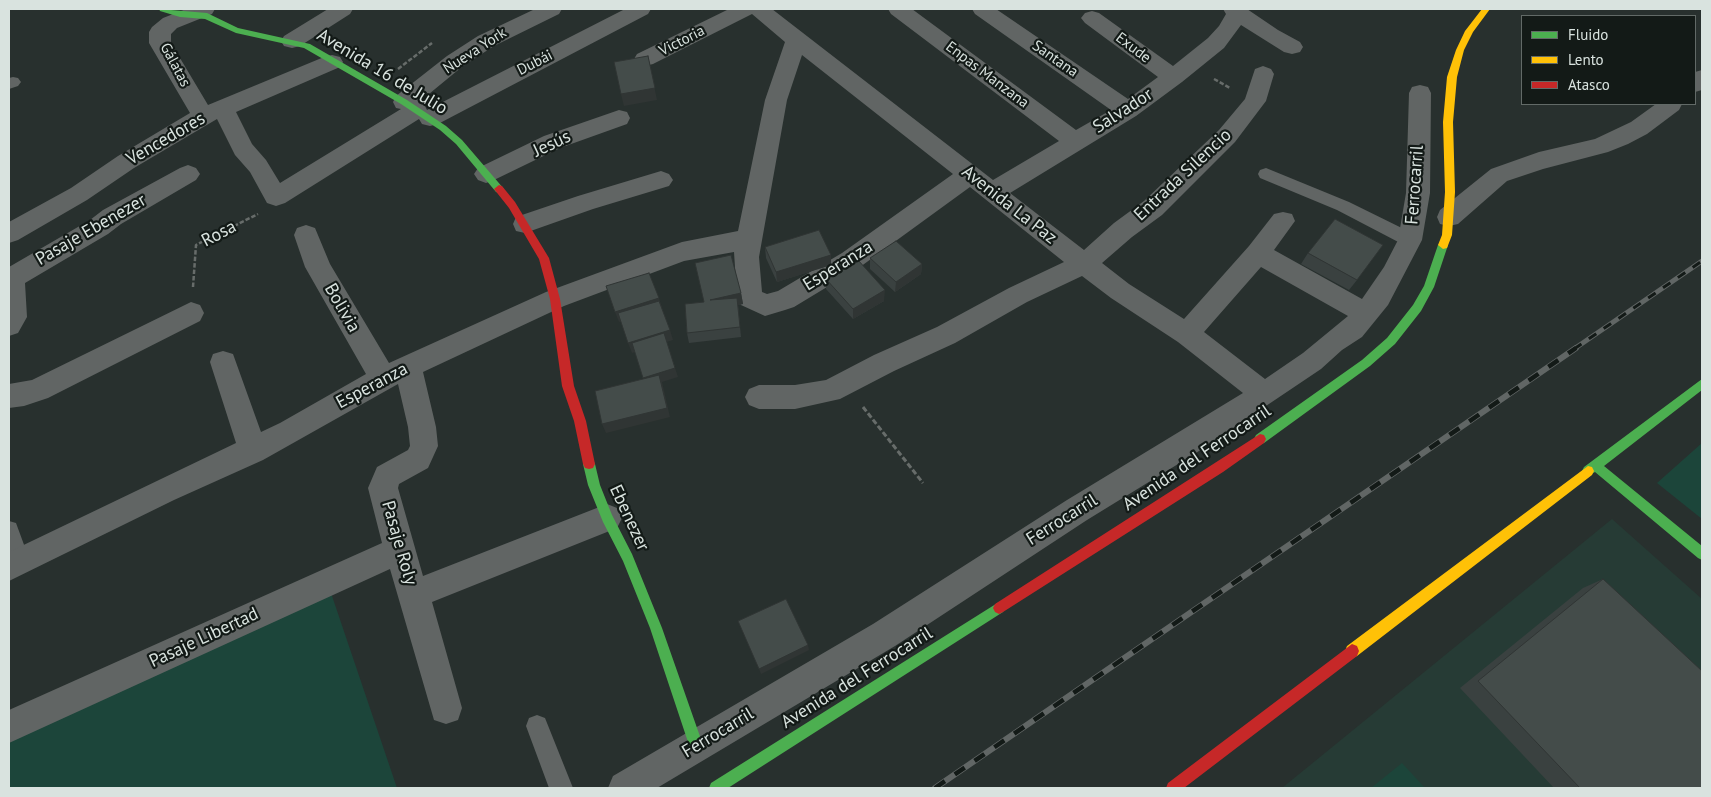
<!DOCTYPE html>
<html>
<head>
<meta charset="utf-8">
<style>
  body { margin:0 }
  #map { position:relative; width:1711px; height:797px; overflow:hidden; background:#28302e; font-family:"PT Sans",sans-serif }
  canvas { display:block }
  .frame { position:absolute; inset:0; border:10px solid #d9e3df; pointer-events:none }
  .legend { position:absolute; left:1521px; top:15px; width:175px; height:90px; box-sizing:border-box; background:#131a17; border:1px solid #626a67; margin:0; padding:6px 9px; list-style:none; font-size:15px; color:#d9e3df }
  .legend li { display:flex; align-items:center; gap:10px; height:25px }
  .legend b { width:25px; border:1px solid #626a67 }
</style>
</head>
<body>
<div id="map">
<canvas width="1711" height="797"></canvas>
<div class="frame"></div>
<ul class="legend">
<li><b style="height:6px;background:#4caf50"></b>Fluido</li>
<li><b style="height:6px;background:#ffc107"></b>Lento</li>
<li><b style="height:6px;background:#c62828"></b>Atasco</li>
</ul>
</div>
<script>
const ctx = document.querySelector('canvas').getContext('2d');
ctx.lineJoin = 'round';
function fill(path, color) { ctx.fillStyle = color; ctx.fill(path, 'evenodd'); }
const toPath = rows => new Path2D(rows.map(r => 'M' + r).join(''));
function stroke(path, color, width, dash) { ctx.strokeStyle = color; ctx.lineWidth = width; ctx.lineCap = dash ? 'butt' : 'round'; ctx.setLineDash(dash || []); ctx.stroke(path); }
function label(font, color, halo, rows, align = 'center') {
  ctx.font = font + ' "PT Sans",sans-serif'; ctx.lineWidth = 4.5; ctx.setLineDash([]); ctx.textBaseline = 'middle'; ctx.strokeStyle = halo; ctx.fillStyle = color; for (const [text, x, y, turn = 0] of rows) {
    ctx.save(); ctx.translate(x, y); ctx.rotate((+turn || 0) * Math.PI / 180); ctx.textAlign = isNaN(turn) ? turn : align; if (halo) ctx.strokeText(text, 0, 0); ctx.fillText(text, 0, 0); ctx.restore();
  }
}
fill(toPath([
  [1612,519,1702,599,1702,788,1282,788]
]), '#263b35');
fill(toPath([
  [1702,443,1702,519,1657,483],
  [330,590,397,788,9,788,9,736],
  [1402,763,1425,788,1371,788]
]), '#1c453a');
stroke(toPath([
  [398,69,432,43],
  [1214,79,1230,88],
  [193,287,196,245,258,214]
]), '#676c6a', 2.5, [4.5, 2]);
stroke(toPath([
  [863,407,923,483]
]), '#676c6a', 3, [5.5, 2.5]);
fill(toPath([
  [13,77,18,78,21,82,18,86,9,89,9,78,13,77],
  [1266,168,1349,202,1416,235,1418,240,1416,245,1410,247,1404,245,1337,210,1260,178,1258,174,1260,170,1266,168],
  [9,521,16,523,30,561,27,568,20,571,13,568,9,558,9,521],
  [537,715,545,718,573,788,549,788,526,726,529,718,537,715]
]), '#616564');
fill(toPath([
  [186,9,215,9,212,14,177,28,171,34,171,43,208,105,324,57,332,55,340,57,343,62,340,67,236,112,252,144,266,160,280,183,401,109,396,108,393,102,396,96,447,56,478,36,535,9,562,9,559,14,494,46,463,66,418,103,424,104,427,110,625,9,651,9,648,14,438,124,430,126,422,124,419,119,285,203,276,206,267,203,250,172,235,155,217,119,134,168,87,200,18,240,9,243,9,222,71,188,118,156,190,113,149,43,149,32,152,27,163,18,186,9],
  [328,9,353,9,350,14,300,46,292,48,284,46,281,41,284,36,328,9],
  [729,9,772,9,993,180,1059,141,891,14,888,9,912,9,1076,130,1111,110,975,14,972,9,996,9,1128,99,1158,77,1085,23,1081,18,1085,13,1092,11,1099,13,1173,66,1208,38,1219,26,1226,14,1223,9,1247,9,1278,30,1300,42,1303,47,1300,52,1292,54,1284,52,1241,25,1224,48,1182,82,1136,116,1010,193,1084,250,1114,223,1144,201,1219,130,1245,99,1255,69,1263,66,1271,69,1274,74,1266,101,1235,142,1162,215,1132,237,1102,263,1129,284,1184,319,1249,246,1274,214,1283,212,1292,214,1295,221,1274,250,1362,299,1384,267,1398,240,1406,193,1409,93,1412,87,1420,85,1428,87,1431,93,1430,193,1422,240,1388,305,1362,337,1342,350,1321,369,1196,453,1087,520,895,646,657,788,608,788,613,776,873,624,1067,500,1243,393,1178,342,1111,298,1082,276,1027,302,955,343,894,371,840,399,795,409,759,409,749,405,745,397,749,389,759,385,795,385,826,380,874,355,937,327,1009,288,1064,262,970,187,860,267,794,307,785,310,765,316,741,305,737,298,734,252,684,261,564,306,423,372,436,427,438,446,428,468,399,484,398,488,423,576,607,504,617,508,622,518,617,528,432,602,462,708,458,720,446,724,434,720,390,569,9,743,9,710,382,543,368,488,377,467,408,450,410,446,408,427,398,384,263,460,174,500,9,581,9,552,236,443,210,362,213,354,223,351,233,354,261,432,280,423,366,374,305,267,294,235,297,228,306,225,315,228,330,264,389,363,546,292,682,242,738,231,765,100,785,42,752,14,653,64,645,66,637,64,634,59,637,54,729,9],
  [802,55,953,174,842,253,778,291,767,294,762,292,759,257,787,100,802,55],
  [1261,267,1348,316,1303,353,1265,379,1204,332,1261,267],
  [1702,70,1702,90,1695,92,1695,72,1702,70],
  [1656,104,1682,104,1679,110,1647,134,1628,144,1608,152,1543,169,1507,181,1458,224,1449,226,1440,224,1437,217,1440,210,1491,169,1539,152,1595,139,1631,122,1656,104],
  [619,110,627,112,630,118,627,124,560,148,494,180,486,183,478,180,474,174,478,168,544,136,619,110],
  [188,165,196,168,200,174,196,180,121,224,108,234,25,283,27,317,18,333,9,336,9,267,90,220,103,210,180,168,188,165],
  [661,171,669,174,673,180,669,186,593,209,525,233,516,231,513,224,516,217,578,196,661,171],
  [191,302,200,305,204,313,200,321,48,398,24,406,9,408,9,384,32,380,191,302]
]), '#616564');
fill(toPath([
  [159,9,207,13,238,28,310,44,407,100,446,126,462,140,504,189,499,193,496,192,456,144,440,130,401,104,304,48,236,33,205,19,180,17,160,11,159,9],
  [1443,241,1448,245,1434,287,1421,311,1395,344,1370,366,1264,443,1260,444,1256,443,1254,439,1256,435,1362,360,1387,338,1413,305,1424,286,1438,245,1443,241],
  [1702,379,1702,390,1604,466,1702,546,1702,560,1698,558,1595,472,1588,476,1584,475,1582,471,1584,467,1702,379],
  [589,459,593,460,595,464,600,485,612,515,632,554,662,628,703,745,701,750,696,752,691,750,689,745,650,628,623,561,603,522,588,485,583,464,585,460,589,459],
  [999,602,1003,604,1005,608,1003,612,728,788,709,788,711,783,999,602]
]), '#4caf50');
fill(toPath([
  [1482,9,1490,9,1473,32,1464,50,1457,77,1453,122,1455,192,1452,235,1447,248,1443,249,1438,245,1442,235,1445,192,1443,122,1447,77,1456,50,1465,31,1482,9],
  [1588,466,1592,467,1594,471,1592,475,1357,656,1352,658,1347,656,1345,651,1347,646,1588,466]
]), '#ffc107');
fill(toPath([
  [499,185,502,186,515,202,549,258,560,299,574,386,586,421,595,464,593,468,589,469,585,468,583,464,574,421,562,386,550,299,539,259,509,208,494,189,499,185],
  [1260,434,1264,435,1266,439,1264,443,1223,472,1003,612,999,614,995,612,993,608,995,604,1260,434],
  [1352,644,1357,646,1359,651,1357,656,1184,788,1166,788,1168,783,1352,644]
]), '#c62828');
const railFar1 = toPath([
  [1574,349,1702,261]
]);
const rail = toPath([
  [935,788,1576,348]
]);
stroke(railFar1, '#616665', 5);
stroke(rail, '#616665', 6);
stroke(railFar1, '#131a17', 3, [9]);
stroke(rail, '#131a17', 4.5, [12]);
fill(toPath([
  [765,247,831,265,777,282,766,258],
  [1308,253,1357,280,1349,290,1301,264],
  [870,258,922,264,921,274,895,292,870,269],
  [826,279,884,301,853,319,826,289],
  [741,293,743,304,738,305,741,337,689,343,687,333,704,302],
  [1603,579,1702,788,1554,788,1460,688,1583,588]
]), '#3a4140');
fill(toPath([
  [648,56,657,100,624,106,621,94],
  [831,255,831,265,777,282,776,272],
  [922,264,921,274,895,292,896,282],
  [885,290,884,301,853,319,853,309],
  [741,293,743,304,738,305,741,337,740,327,710,300],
  [659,298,662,308,619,322,615,312],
  [670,330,673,340,632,353,628,343],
  [675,368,678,377,662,382,670,417,606,433,602,424,646,387,643,378],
  [808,645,809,650,761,674,759,669]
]), '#303534');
const building = toPath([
  [648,56,655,88,621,94,614,62,648,56],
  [1335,219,1383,245,1357,280,1308,253,1335,219],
  [819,230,831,255,776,272,765,247,819,230],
  [896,241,922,264,896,282,870,258,896,241],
  [731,255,741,293,710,300,737,298,740,327,687,333,685,304,704,302,695,263,731,255],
  [858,260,885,290,853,309,826,279,858,260],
  [649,273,659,298,615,312,606,286,649,273],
  [659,301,670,330,628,343,618,313,659,301],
  [664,333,675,368,643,378,632,343,664,333],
  [659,375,667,408,602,424,595,391,659,375],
  [1603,579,1702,671,1702,788,1580,788,1478,681,1603,579],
  [786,599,808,645,759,669,738,621,786,599]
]);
fill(building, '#444c4a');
stroke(building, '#303534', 1);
label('15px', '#d9e3df', '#131a17', [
  ["Victoria",682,41,-27],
  ["Exude",1133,48,37],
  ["Nueva York",475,51,-33],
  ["Santana",1055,59,35],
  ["Dubái",535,63,-27],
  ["Gálatas",175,65,62],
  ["Enpas Manzana",987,75,37]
]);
label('18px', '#d9e3df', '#131a17', [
  ["Avenida 16 de Julio",382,72,31],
  ["Salvador",1123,111,-33],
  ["Vencedores",166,139,-30],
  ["Jesús",552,144,-25],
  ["Entrada Silencio",1183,175,-43],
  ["Ferrocarril",1415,185,-86],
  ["Avenida La Paz",1009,205,38],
  ["Pasaje Ebenezer",91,230,-30],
  ["Rosa",219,234,-28],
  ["Esperanza",838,266,-32],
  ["Bolivia",342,308,60],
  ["Esperanza",372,386,-28],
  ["Avenida del Ferrocarril",1197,458,-34],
  ["Ebenezer",629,518,65],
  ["Ferrocarril",1062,520,-32],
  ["Pasaje Roly",399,543,74],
  ["Pasaje Libertad",204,638,-25],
  ["Avenida del Ferrocarril",857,678,-32],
  ["Ferrocarril",718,733,-31]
]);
</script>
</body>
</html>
